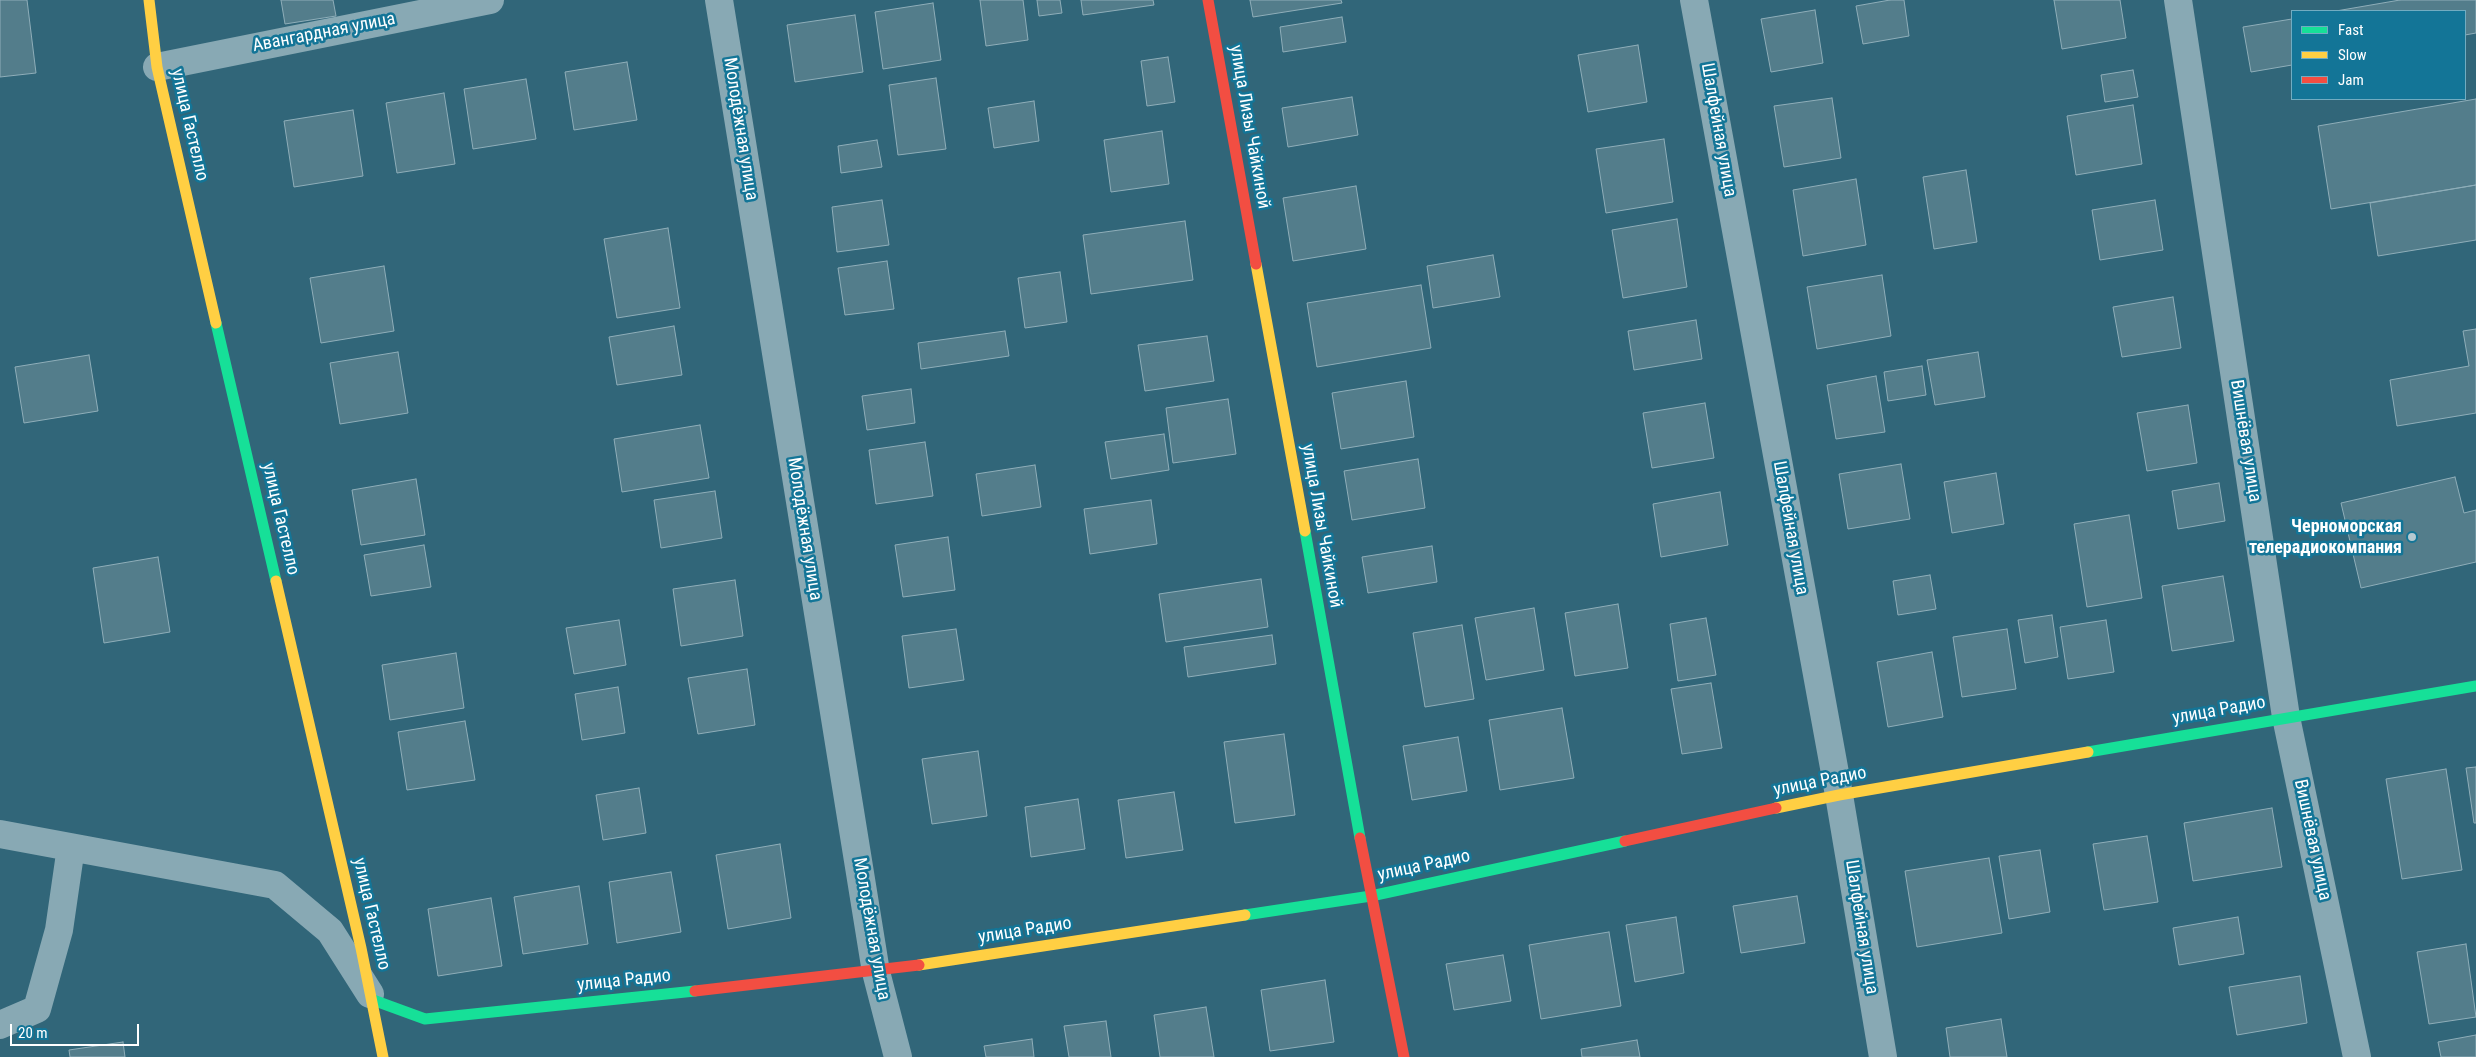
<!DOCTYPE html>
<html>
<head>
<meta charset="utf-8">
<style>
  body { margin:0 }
  #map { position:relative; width:2476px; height:1057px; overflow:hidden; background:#316679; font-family:"Roboto Condensed",sans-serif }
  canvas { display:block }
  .legend { position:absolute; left:2291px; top:10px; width:175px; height:90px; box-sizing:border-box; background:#137597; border:1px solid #71acc1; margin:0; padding:6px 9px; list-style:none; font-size:15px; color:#fff }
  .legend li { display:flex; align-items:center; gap:10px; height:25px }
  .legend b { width:25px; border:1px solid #71acc1 }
  .scale { position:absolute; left:10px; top:1024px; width:129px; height:22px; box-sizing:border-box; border:2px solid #fff; border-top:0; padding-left:6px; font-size:15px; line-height:18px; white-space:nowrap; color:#fff; -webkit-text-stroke:4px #137597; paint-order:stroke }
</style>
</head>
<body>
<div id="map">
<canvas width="2476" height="1057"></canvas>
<ul class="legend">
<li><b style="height:6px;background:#16e098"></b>Fast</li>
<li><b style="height:6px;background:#ffcf43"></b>Slow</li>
<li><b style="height:6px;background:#f24e42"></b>Jam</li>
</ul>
<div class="scale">20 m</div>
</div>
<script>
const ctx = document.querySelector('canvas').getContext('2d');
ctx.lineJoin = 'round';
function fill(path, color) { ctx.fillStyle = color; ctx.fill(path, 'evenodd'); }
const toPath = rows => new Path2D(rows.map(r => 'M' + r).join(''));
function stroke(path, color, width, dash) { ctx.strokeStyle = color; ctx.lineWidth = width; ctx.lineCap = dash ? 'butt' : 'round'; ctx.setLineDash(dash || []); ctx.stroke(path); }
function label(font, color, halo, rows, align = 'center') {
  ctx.font = font + ' "Roboto Condensed",sans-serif'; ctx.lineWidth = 5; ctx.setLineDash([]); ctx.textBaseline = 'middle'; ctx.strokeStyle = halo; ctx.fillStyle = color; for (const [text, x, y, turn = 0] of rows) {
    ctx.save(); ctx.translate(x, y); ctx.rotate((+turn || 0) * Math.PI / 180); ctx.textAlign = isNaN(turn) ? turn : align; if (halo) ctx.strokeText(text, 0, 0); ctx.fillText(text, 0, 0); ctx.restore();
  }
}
const building = toPath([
  [0,0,27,0,36,73,0,77,0,0],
  [281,0,333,0,336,16,285,24,281,0],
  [980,0,1023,0,1028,40,986,46,980,0],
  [1037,0,1060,0,1062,13,1039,16,1037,0],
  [1081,0,1153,0,1154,5,1083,15,1081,0],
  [1250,0,1341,0,1342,3,1253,17,1250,0],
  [1890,0,1904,0,1909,36,1863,44,1856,6,1890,0],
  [2054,0,2120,0,2126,38,2062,49,2054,0],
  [2400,0,2476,0,2476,33,2465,35,2465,11,2336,11,2400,0],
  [933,3,941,60,883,69,875,12,933,3],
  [1815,10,1823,63,1771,72,1761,19,1815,10],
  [855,15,863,72,795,82,787,25,855,15],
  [1342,17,1346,42,1283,52,1280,27,1342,17],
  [2292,19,2292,65,2251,72,2243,27,2292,19],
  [1638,45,1647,102,1588,112,1578,55,1638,45],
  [1168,57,1175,102,1147,106,1141,61,1168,57],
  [627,62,637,120,574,130,565,72,627,62],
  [2133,70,2138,97,2105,102,2101,75,2133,70],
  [936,78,946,149,898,155,889,85,936,78],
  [526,79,536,139,473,149,464,89,526,79],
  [444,93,455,164,397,173,386,103,444,93],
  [1352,97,1358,135,1288,147,1282,108,1352,97],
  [1832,98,1841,158,1784,167,1774,106,1832,98],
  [2476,99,2476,185,2331,209,2318,126,2476,99],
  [1034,101,1039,141,994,148,988,108,1034,101],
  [2133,105,2142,164,2076,175,2067,116,2133,105],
  [353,110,363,176,294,187,284,121,353,110],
  [1162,131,1169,184,1111,192,1104,140,1162,131],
  [1664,139,1673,202,1606,213,1596,149,1664,139],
  [877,140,882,167,841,173,838,146,877,140],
  [1966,170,1977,242,1934,249,1923,177,1966,170],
  [1856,179,1866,245,1803,256,1793,190,1856,179],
  [2476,185,2476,240,2378,256,2370,203,2476,185],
  [1356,186,1366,249,1293,261,1283,198,1356,186],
  [882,200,889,245,837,252,832,207,882,200],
  [2155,200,2163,250,2100,260,2092,210,2155,200],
  [1677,219,1687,287,1623,298,1612,230,1677,219],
  [1185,221,1193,280,1091,294,1083,235,1185,221],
  [668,228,680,308,617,318,604,239,668,228],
  [1493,255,1500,297,1433,308,1427,266,1493,255],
  [887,261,894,309,845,315,838,268,887,261],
  [384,266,394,331,321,343,310,278,384,266],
  [1060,272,1067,322,1025,328,1018,278,1060,272],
  [1882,275,1891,336,1817,349,1807,287,1882,275],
  [1421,285,1431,348,1317,367,1307,303,1421,285],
  [2173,297,2181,348,2122,357,2113,307,2173,297],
  [1696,320,1702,359,1634,370,1628,331,1696,320],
  [674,326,682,375,617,385,609,337,674,326],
  [2476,329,2476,413,2397,426,2390,380,2469,366,2463,331,2476,329],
  [1005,331,1009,356,921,369,918,343,1005,331],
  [1207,336,1214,381,1145,391,1138,345,1207,336],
  [398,352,408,413,340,424,330,363,398,352],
  [1978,352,1985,397,1935,405,1927,360,1978,352],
  [89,355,98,411,24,423,15,367,89,355],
  [1922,366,1926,395,1888,401,1884,372,1922,366],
  [1876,376,1885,432,1836,439,1827,385,1876,376],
  [1406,381,1414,437,1341,449,1332,393,1406,381],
  [911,389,915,423,867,430,862,396,911,389],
  [1228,399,1236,454,1173,463,1166,408,1228,399],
  [1705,403,1714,458,1652,468,1643,413,1705,403],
  [2188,405,2197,463,2147,471,2137,413,2188,405],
  [700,425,709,478,622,492,614,439,700,425],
  [1164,434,1169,470,1111,479,1105,442,1164,434],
  [925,442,933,496,876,504,869,450,925,442],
  [1418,459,1425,508,1352,520,1344,471,1418,459],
  [1901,464,1910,519,1848,529,1839,474,1901,464],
  [1035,465,1041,507,982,516,976,474,1035,465],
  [1996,473,2004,524,1952,533,1944,482,1996,473],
  [2455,477,2464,513,2476,510,2476,562,2361,588,2341,503,2455,477],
  [416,479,425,535,361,545,352,490,416,479],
  [2219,483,2225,521,2178,529,2172,491,2219,483],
  [715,491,722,538,661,548,654,500,715,491],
  [1720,492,1728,545,1661,557,1653,504,1720,492],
  [1151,500,1157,544,1090,554,1084,509,1151,500],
  [2129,515,2142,598,2087,607,2074,524,2129,515],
  [948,537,955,590,903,597,895,545,948,537],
  [424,545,431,587,371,596,364,555,424,545],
  [1432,546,1437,582,1368,593,1362,557,1432,546],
  [158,557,170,632,104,643,93,568,158,557],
  [1930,575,1936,609,1898,615,1893,581,1930,575],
  [2223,576,2234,641,2172,651,2162,586,2223,576],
  [1261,579,1268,627,1166,642,1159,594,1261,579],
  [735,580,743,636,681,646,673,589,735,580],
  [1618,604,1628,668,1575,676,1565,613,1618,604],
  [1534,608,1544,670,1486,680,1475,618,1534,608],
  [2052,615,2058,657,2025,663,2018,620,2052,615],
  [1706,618,1716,675,1678,681,1670,624,1706,618],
  [619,620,626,665,574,674,566,628,619,620],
  [2106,620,2114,672,2068,679,2060,627,2106,620],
  [1462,625,1474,699,1425,707,1413,633,1462,625],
  [956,629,964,680,909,688,902,636,956,629],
  [2007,629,2016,689,1962,697,1953,637,2007,629],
  [1272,635,1276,664,1188,677,1184,647,1272,635],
  [1932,652,1943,717,1888,727,1877,662,1932,652],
  [456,653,464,708,390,720,382,665,456,653],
  [747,669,755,725,698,734,688,678,747,669],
  [1711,683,1722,748,1682,754,1671,689,1711,683],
  [618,687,625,733,582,740,575,694,618,687],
  [1562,708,1574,778,1500,790,1489,720,1562,708],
  [465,721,475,780,407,790,398,732,465,721],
  [1284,734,1295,815,1235,823,1224,742,1284,734],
  [1458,737,1467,791,1412,800,1403,746,1458,737],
  [978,751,987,816,932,824,922,759,978,751],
  [2476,767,2476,823,2474,823,2466,768,2476,767],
  [2446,769,2462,870,2402,879,2386,779,2446,769],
  [639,788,646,833,603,840,596,795,639,788],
  [1174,792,1183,850,1126,858,1118,800,1174,792],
  [1078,799,1085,849,1031,857,1025,807,1078,799],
  [2272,808,2282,867,2193,881,2184,823,2272,808],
  [2147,836,2158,902,2104,910,2093,844,2147,836],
  [780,844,791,918,728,929,716,855,780,844],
  [2040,850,2050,912,2009,919,1999,856,2040,850],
  [1989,858,2002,933,1917,947,1905,871,1989,858],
  [671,872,681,932,617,943,609,882,671,872],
  [579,886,588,944,523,954,514,897,579,886],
  [1797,896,1805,943,1741,953,1733,906,1797,896],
  [491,898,502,966,438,976,428,909,491,898],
  [1676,917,1684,973,1635,982,1626,925,1676,917],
  [2238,917,2244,954,2179,965,2173,928,2238,917],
  [1609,932,1621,1006,1541,1019,1529,945,1609,932],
  [2466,944,2476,1017,2429,1024,2417,952,2466,944],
  [1503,955,1511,1001,1454,1010,1446,964,1503,955],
  [2300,976,2307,1023,2237,1035,2229,987,2300,976],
  [1325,980,1334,1042,1270,1051,1261,990,1325,980],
  [1206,1007,1214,1057,1160,1057,1154,1015,1206,1007],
  [2001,1019,2007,1057,1950,1057,1946,1028,2001,1019],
  [1106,1021,1111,1057,1069,1057,1064,1026,1106,1021],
  [2476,1035,2476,1057,2441,1057,2438,1042,2476,1035],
  [1032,1039,1034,1057,986,1057,984,1046,1032,1039],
  [1637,1040,1640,1057,1582,1057,1581,1049,1637,1040],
  [123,1042,125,1057,70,1057,69,1050,123,1042]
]);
fill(building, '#537d8b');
stroke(building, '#8faeb9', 1);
stroke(toPath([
  [719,0,876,972,898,1057],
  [1694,0,1839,795,1883,1057],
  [2178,0,2286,717,2357,1057],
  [157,67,490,0],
  [0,834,275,885,330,931,370,994],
  [0,1025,37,1009,59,930,71,847]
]), '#88a9b4', 28);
stroke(toPath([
  [216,323,276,581],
  [1305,531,1360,838],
  [2088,752,2476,686],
  [1245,915,1371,896,1625,841],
  [373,1000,425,1019,695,991]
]), '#16e098', 11);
stroke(toPath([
  [149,0,157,67,216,323],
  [1256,264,1305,531],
  [276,581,361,948,383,1057],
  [1776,808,1839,795,2088,752],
  [919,965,1245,915]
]), '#ffcf43', 11);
stroke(toPath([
  [1208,0,1256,264],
  [1360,838,1404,1057],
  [1625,841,1776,808],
  [695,991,919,965]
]), '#f24e42', 11);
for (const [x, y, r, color] of [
  [2412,537,5,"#b7c9d0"]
]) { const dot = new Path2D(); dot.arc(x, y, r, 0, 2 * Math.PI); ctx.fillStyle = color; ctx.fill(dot); stroke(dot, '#137597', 2); }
label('18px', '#fff', '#137597', [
  ["Авангардная улица",324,33,-11],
  ["улица Гастелло",189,125,77],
  ["улица Лизы Чайкиной",1249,127,80],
  ["Молодёжная улица",740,129,81],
  ["Шалфейная улица",1718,130,80],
  ["Вишнёвая улица",2245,441,81],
  ["улица Гастелло",280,519,77],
  ["улица Лизы Чайкиной",1321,526,80],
  ["Шалфейная улица",1790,528,80],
  ["Молодёжная улица",804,529,81],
  ["улица Радио",2219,711,-10],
  ["улица Радио",1820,782,-11],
  ["Вишнёвая улица",2312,840,78],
  ["улица Радио",1424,866,-12],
  ["улица Гастелло",371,914,77],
  ["Шалфейная улица",1861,927,81],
  ["Молодёжная улица",871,929,80],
  ["улица Радио",1025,931,-9],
  ["улица Радио",624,981,-6]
]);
label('bold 18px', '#fff', '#137597', [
  ["Черноморская",2402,527],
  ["телерадиокомпания",2402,548]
], 'right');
</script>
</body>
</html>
